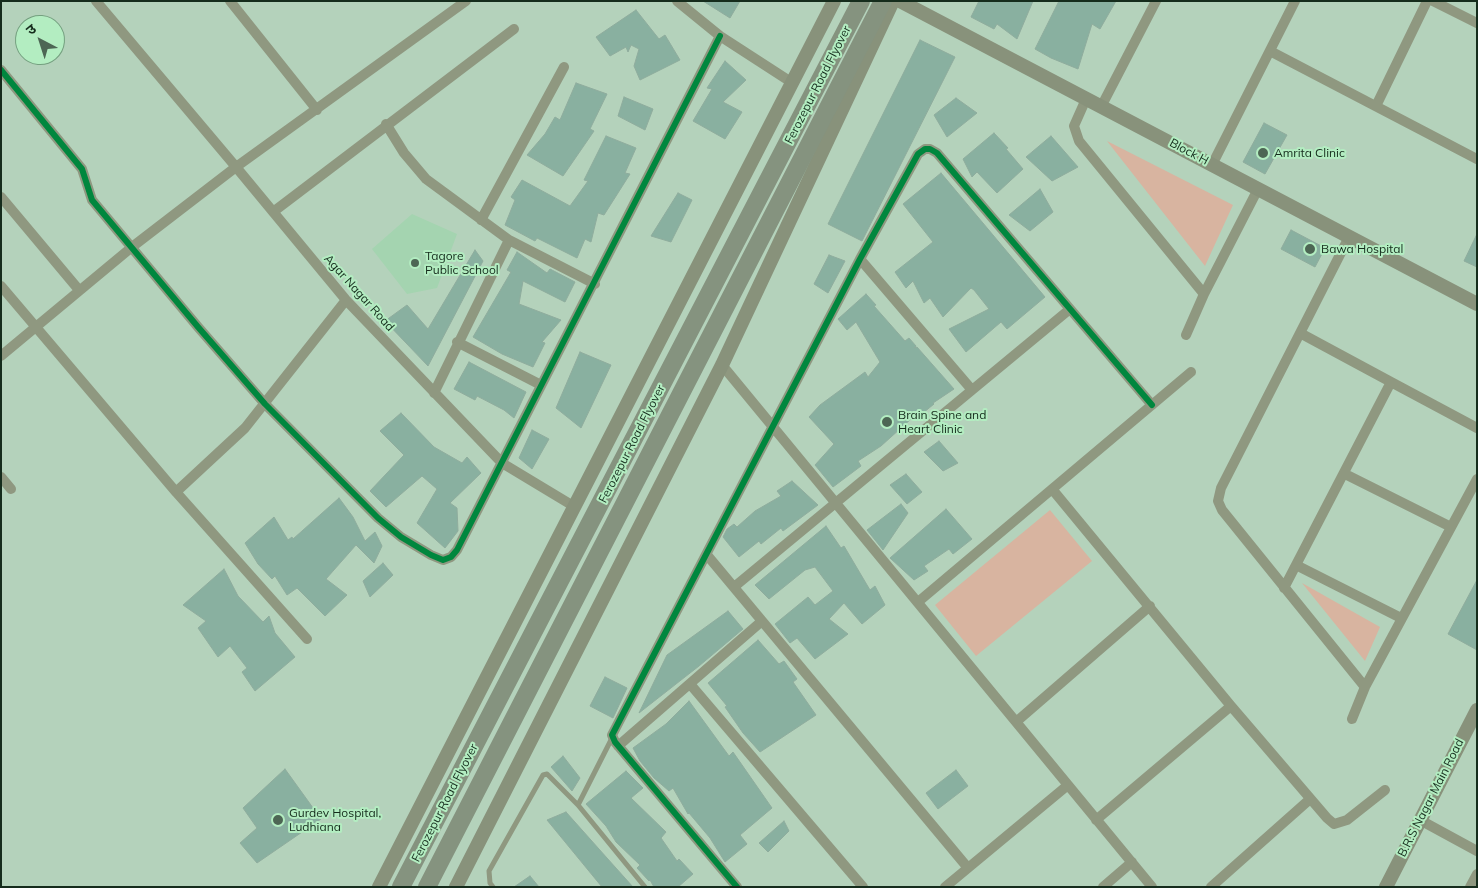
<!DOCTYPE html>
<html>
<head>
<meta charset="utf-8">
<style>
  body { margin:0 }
  #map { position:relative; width:1478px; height:888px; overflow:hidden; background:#b4d2bb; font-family:Mulish,"Noto Sans Devanagari",sans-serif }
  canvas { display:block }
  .frame { position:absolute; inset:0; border:2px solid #152c1c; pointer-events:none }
  .north { position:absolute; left:15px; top:15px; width:50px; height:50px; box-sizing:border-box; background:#b3edc1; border:1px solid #74a07f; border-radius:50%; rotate:320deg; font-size:14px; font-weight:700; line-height:20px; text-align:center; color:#152c1c }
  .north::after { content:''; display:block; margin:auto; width:18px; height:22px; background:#4d6654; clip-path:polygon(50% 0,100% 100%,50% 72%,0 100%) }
</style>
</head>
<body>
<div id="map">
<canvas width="1478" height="888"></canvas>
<div class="frame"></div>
<div class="north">उ</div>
</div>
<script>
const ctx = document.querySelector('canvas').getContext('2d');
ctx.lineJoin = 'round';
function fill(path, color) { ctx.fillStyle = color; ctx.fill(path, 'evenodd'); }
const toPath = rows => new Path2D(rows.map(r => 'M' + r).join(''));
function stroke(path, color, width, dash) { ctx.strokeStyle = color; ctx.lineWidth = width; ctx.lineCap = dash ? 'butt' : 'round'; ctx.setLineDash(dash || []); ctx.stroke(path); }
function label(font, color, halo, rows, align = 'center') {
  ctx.font = font + ' Mulish,sans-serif'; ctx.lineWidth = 4; ctx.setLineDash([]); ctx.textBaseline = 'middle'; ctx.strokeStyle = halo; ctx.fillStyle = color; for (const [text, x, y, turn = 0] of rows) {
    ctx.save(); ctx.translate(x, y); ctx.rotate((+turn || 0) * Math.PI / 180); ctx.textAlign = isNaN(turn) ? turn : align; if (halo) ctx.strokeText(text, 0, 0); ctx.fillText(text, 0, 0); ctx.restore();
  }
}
fill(toPath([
  [412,214,457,234,437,288,407,294,372,249]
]), '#a4d4b0');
fill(toPath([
  [1107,141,1233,205,1205,266],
  [1050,510,1092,561,976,656,935,605],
  [1302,583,1380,627,1365,661]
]), '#d8b4a0');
const building = toPath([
  [703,1,740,1,730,18,703,1],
  [979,1,1033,1,1017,39,997,24,994,29,971,17,979,1],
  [1059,1,1116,1,1100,29,1092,24,1078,69,1051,58,1035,49,1059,1],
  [636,10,659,39,665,35,680,60,640,80,634,66,639,49,631,45,628,52,626,47,610,56,596,37,636,10],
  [920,40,955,57,862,241,828,224,920,40],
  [725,61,746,80,723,102,742,112,725,139,693,121,712,89,707,88,725,61],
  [576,83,607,94,590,129,594,131,563,176,527,155,545,134,555,117,560,120,576,83],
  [624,97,653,109,645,130,618,116,624,97],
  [956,98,977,113,947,137,934,115,956,98],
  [1264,123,1287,135,1265,174,1243,162,1264,123],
  [994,133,1008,148,1006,149,1023,169,997,193,977,172,972,177,963,159,994,133],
  [606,136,636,148,625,173,630,174,604,215,598,213,591,242,585,239,577,258,537,238,535,241,505,225,515,200,511,197,522,180,570,206,588,181,584,180,606,136],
  [1051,136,1078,167,1052,181,1026,157,1051,136],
  [941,173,1045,297,1007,329,1001,322,966,352,949,329,989,309,974,290,971,288,943,317,930,298,924,303,913,281,906,288,895,272,933,242,903,204,941,173],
  [1040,189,1053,212,1030,231,1009,215,1040,189],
  [678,193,692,200,671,242,651,236,678,193],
  [1291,230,1325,248,1315,267,1281,249,1291,230],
  [1477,234,1477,267,1464,261,1477,234],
  [475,250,483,261,428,366,385,321,407,305,428,329,475,250],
  [517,252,547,273,550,269,575,282,565,302,523,281,519,304,561,320,542,342,545,343,533,367,502,354,473,337,511,272,507,270,517,252],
  [829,255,845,261,828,293,814,284,829,255],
  [866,294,876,305,874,306,905,341,909,338,916,346,914,348,917,347,954,389,933,403,934,404,923,413,921,410,881,446,858,461,861,466,833,487,815,465,834,444,809,417,820,405,865,372,868,377,880,362,856,322,847,330,838,319,866,294],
  [580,352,611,365,581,428,556,408,580,352],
  [469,362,526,392,514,418,504,410,477,396,475,400,454,389,469,362],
  [401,413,434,447,462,463,467,457,481,473,450,503,457,508,458,531,445,548,417,523,437,489,422,476,386,507,370,491,404,455,380,431,401,413],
  [532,430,549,439,532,469,519,458,532,430],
  [939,441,958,463,943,471,924,452,939,441],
  [906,474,922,492,907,504,890,485,906,474],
  [792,481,818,505,783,531,781,528,761,544,759,541,739,557,723,537,727,529,734,524,737,527,755,511,781,496,777,491,792,481],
  [339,498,353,517,365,541,375,532,382,546,374,563,356,545,326,579,347,595,325,616,297,588,287,595,275,576,272,579,258,564,245,543,274,517,288,540,292,537,293,539,339,498],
  [901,504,908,513,883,550,867,530,901,504],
  [946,509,972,539,953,554,949,549,924,566,928,571,914,580,890,558,946,509],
  [826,526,841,548,844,546,870,590,875,586,885,605,862,624,844,603,829,619,848,634,815,659,797,638,790,643,775,624,808,597,815,605,833,591,815,567,805,570,769,599,755,585,826,526],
  [383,563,393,575,370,597,363,581,383,563],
  [224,569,238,596,263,622,269,616,275,633,295,657,255,691,242,672,247,668,230,646,218,657,198,628,206,621,183,605,224,569],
  [1477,580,1477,650,1448,634,1477,580],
  [728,611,743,629,699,666,639,713,667,655,728,611],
  [758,640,779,664,784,661,797,679,793,682,816,715,760,752,743,733,725,707,727,706,708,683,758,640],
  [605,677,627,688,613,718,590,706,605,677],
  [689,701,729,756,733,752,772,808,740,835,747,844,725,862,710,838,689,813,688,814,673,788,669,791,654,778,640,761,633,748,666,724,689,701],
  [563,756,580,778,572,791,551,767,563,756],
  [285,769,321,819,257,863,240,843,257,828,243,808,285,769],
  [956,770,968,786,938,809,926,793,956,770],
  [626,771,643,788,631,798,666,832,661,838,677,861,679,859,693,874,678,887,654,887,650,880,649,881,637,868,640,865,616,842,606,826,586,804,626,771],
  [566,812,607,858,633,887,602,887,547,820,566,812],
  [784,821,789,831,768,852,759,843,784,821],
  [530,876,539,887,514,887,530,876]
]);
fill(building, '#89b0a0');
stroke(building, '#8fac9d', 1);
stroke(toPath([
  [578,805,612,738],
  [493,887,490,883,489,871,543,775,547,774,578,805,645,887]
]), '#8f9880', 5);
stroke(toPath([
  [96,1,236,167,466,1],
  [230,1,317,110],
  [677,1,720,36,791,82],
  [1433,1,1477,23],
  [1270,51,1477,159],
  [1,70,82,169,92,200,198,327,265,404,378,518,401,537,431,555,443,560,451,557,457,550,720,36],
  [1086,99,1074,126,1079,141,1204,294,1258,189],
  [1376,106,1427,1],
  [1101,107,1156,1],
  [386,124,404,153,426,179,509,240],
  [1212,165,1295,1],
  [1,197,79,290],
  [273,212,514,29],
  [481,220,564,67],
  [1349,237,1221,488,1218,501,1222,510,1365,687,1477,479],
  [860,259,972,390],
  [1,286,176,492,307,639],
  [1300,333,1391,382],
  [1186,335,1204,294],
  [457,342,541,385],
  [1,356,132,247,236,167,346,300,502,463,575,507],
  [722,365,1152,887],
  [434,393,509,240,595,284],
  [1345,474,1451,527],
  [1,477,11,489],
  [1052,489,1231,706,1327,818,1334,824,1347,820,1385,790],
  [176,492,245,428,346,300],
  [707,555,968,868,945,887],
  [1298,566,1401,618],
  [734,587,1070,309],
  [1284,588,1391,382,1477,428],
  [918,602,1191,372],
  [690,684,863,887],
  [1352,719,1365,687],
  [1016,722,1150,606],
  [618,746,762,621],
  [1096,820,1231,706],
  [1420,820,1477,851],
  [968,868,1068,785],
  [737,887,615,742,612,735,860,259,918,154,925,149,930,149,937,153,1152,405],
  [1103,887,1132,862],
  [1211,887,1309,800],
  [1470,887,1477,874]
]), '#8f9880', 10);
stroke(toPath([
  [900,1,1477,304],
  [379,887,834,1],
  [456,887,722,365,893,1],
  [1386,887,1477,710]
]), '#88927b', 14);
stroke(toPath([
  [401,887,861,1],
  [427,887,883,1]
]), '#85937f', 18);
stroke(toPath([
  [1,70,82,169,92,200,198,327,265,404,378,518,401,537,431,555,443,560,451,557,457,550,720,36],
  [737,887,615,742,612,735,860,259,918,154,925,149,930,149,937,153,1152,405]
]), '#00873e', 6);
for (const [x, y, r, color] of [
  [1263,153,6,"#4d6654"],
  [1310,249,6,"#4d6654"],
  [415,263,5,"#4d6654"],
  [887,422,6,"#4d6654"],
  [278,820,6,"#4d6654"]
]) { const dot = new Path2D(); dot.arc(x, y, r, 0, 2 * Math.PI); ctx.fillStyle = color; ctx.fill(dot); stroke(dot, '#b3edc1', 2); }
label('12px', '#152c1c', '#b3edc1', [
  ["Ferozepur Road Flyover",818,85,-63],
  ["Block H",1189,152,28],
  ["Agar Nagar Road",359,293,48],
  ["Ferozepur Road Flyover",632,444,-63],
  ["B.R.S Nagar Main Road",1431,798,-63],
  ["Ferozepur Road Flyover",445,803,-63]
]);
label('12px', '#152c1c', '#b3edc1', [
  ["Amrita Clinic",1274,153],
  ["Bawa Hospital",1321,249],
  ["Tagore",425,256],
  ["Public School",425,270],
  ["Brain Spine and",898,415],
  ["Heart Clinic",898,429],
  ["Gurdev Hospital,",289,813],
  ["Ludhiana",289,827]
], 'left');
</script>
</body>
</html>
